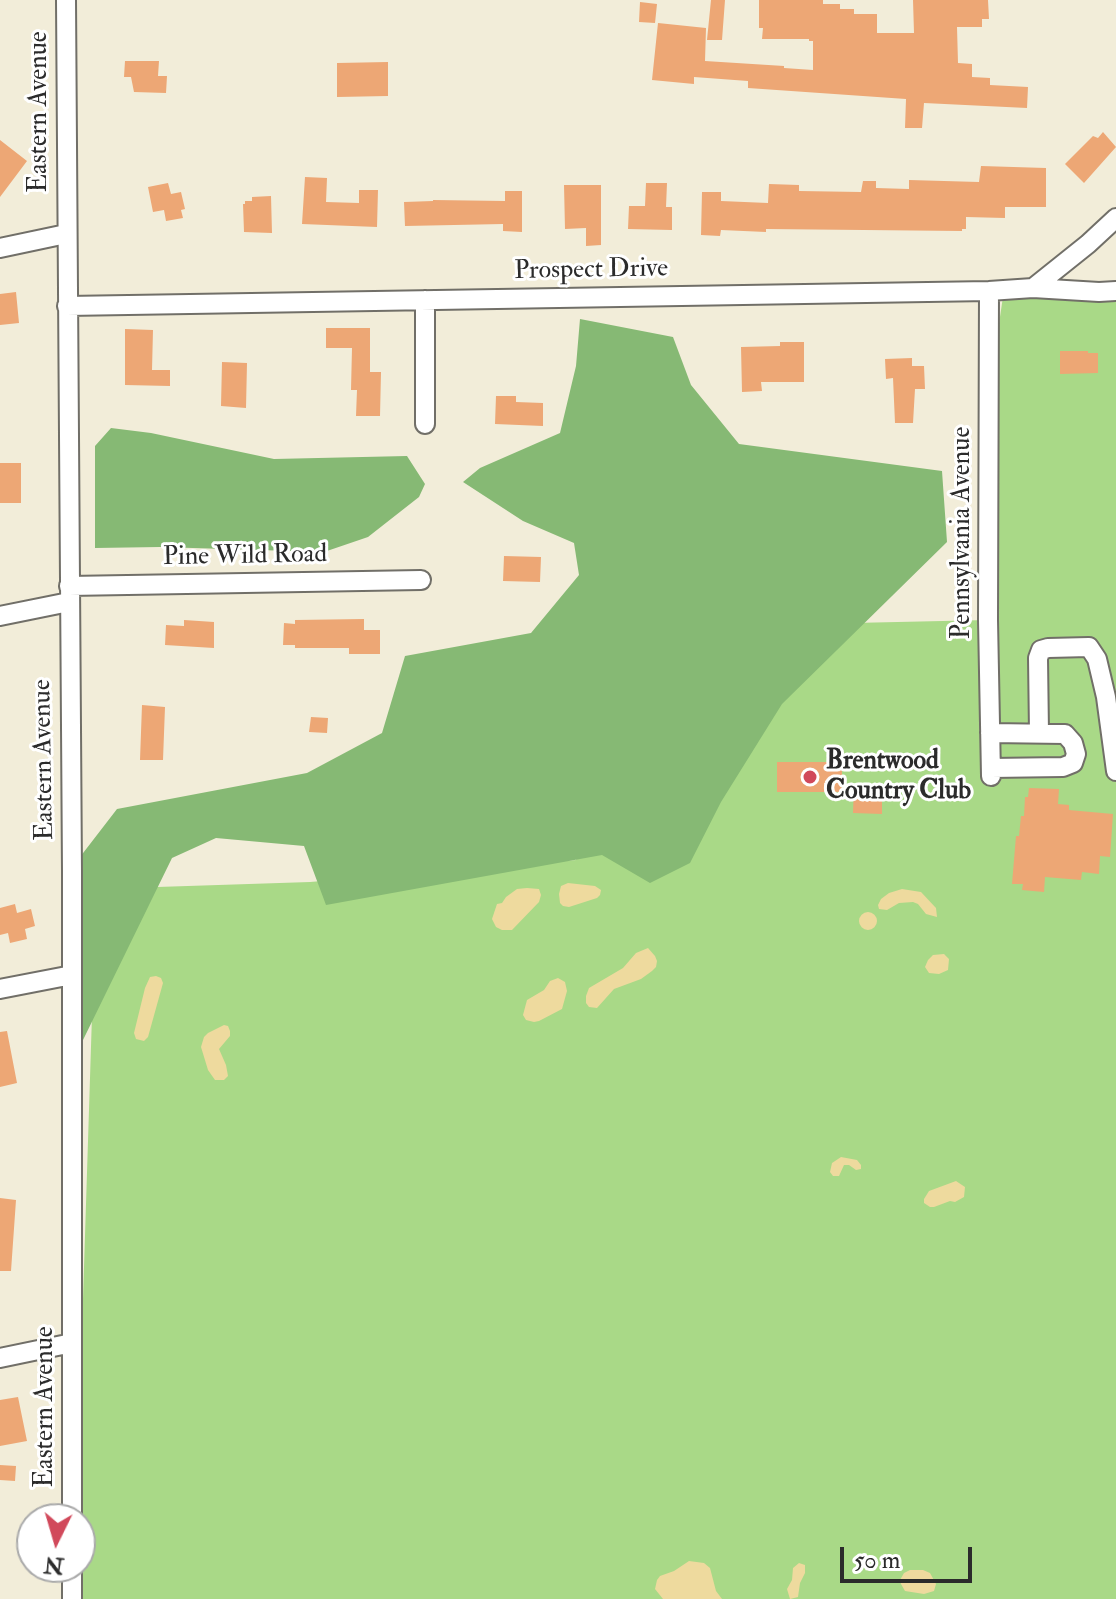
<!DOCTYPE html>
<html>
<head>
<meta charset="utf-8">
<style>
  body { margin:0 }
  #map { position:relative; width:1116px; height:1599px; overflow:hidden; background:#f2edd9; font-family:"IM FELL Double Pica",serif }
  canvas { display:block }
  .north { position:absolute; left:16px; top:1503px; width:80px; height:80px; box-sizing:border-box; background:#fff; border:2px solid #aaa; border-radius:50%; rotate:185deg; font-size:22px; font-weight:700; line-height:32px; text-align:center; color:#2b2b2b }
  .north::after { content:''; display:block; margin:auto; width:28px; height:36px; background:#d1495b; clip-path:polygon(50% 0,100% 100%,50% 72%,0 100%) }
  .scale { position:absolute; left:840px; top:1547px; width:132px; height:36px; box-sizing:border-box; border:4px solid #2b2b2b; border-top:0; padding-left:10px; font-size:24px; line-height:28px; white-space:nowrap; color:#2b2b2b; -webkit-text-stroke:6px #fff; paint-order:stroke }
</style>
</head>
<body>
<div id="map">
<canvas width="1116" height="1599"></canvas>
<div class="north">N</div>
<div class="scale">50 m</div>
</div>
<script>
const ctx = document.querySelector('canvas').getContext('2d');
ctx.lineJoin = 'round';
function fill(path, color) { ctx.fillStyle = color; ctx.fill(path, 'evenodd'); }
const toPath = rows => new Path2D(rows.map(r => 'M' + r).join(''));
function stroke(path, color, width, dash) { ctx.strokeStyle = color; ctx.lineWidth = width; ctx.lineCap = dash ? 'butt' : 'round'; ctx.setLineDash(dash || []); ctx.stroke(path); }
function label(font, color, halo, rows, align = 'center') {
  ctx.font = font + ' "IM FELL Double Pica",serif'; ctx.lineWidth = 6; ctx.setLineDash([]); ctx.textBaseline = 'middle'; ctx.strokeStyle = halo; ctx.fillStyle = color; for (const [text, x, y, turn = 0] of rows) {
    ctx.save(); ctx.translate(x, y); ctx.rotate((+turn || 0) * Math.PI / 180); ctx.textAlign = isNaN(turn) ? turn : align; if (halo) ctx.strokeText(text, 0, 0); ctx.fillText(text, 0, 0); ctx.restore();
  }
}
fill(toPath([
  [1004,290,1116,294,1116,1599,73,1599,80,1567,80,1519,76,1519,96,889,310,882,576,860,603,734,807,624,988,620,989,391]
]), '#a9d987');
fill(toPath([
  [580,319,673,337,691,385,739,444,942,471,947,542,782,704,721,802,690,863,650,883,602,855,326,905,304,846,216,838,172,858,83,1040,80,857,117,809,307,773,382,733,405,656,531,633,579,575,574,543,523,521,463,482,480,468,560,433,576,366],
  [111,428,151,433,274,459,407,456,425,484,419,497,368,537,324,552,160,547,95,548,95,446]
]), '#86b974');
fill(toPath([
  [568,883,595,886,601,890,600,895,597,898,569,907,563,906,560,903,559,894,561,886],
  [527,888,539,889,541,895,539,902,512,930,502,930,496,927,492,919,497,904,502,903,506,897,517,889],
  [902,889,921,892,936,908,937,917,926,914,918,904,913,902,899,903,887,910,879,909,878,905,881,899,889,893],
  '859 921a9 9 0 1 1 18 0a9 9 0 1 1-18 0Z',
  [648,948,655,956,657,961,656,967,652,971,641,979,614,989,597,1008,589,1007,586,1003,586,996,589,988,623,968,636,953],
  [944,954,949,959,948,970,939,974,929,973,925,967,928,960,933,955],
  [156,976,161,978,163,983,148,1037,144,1041,136,1039,134,1033,145,988,150,977],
  [558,978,565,982,567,991,562,1009,539,1021,534,1022,526,1020,523,1015,527,1000,544,990,550,981],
  [224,1025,228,1026,230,1031,230,1036,219,1049,226,1065,228,1076,224,1080,215,1080,208,1070,201,1047,204,1037,208,1033],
  [841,1157,857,1160,861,1165,861,1169,856,1170,849,1165,844,1165,839,1176,833,1176,830,1172,832,1163],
  [956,1181,965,1187,964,1197,955,1202,950,1201,934,1207,930,1207,924,1203,924,1199,929,1191],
  [689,1561,704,1563,710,1568,716,1591,722,1599,663,1599,655,1589,657,1580,660,1576,674,1571],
  [799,1563,805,1565,805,1573,800,1583,798,1597,790,1599,787,1589,792,1580,793,1568],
  [910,1570,923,1570,930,1573,936,1584,934,1591,924,1594,905,1591,901,1584,900,1580,904,1573]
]), '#eeda9e');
fill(toPath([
  [711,0,725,0,722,40,707,40],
  [759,0,823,0,823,4,840,4,840,9,854,9,854,14,877,14,877,33,914,33,913,0,988,0,989,19,982,19,982,27,957,27,958,63,972,64,972,77,990,78,990,85,1028,87,1027,108,924,103,922,128,905,128,906,99,748,88,748,81,694,77,694,84,652,80,658,23,706,28,705,61,784,66,784,68,813,70,813,41,809,41,809,39,762,39,763,28,759,28],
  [640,2,657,4,655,23,639,22],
  [125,61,159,61,158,76,167,76,166,93,134,92,131,77,124,77],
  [388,62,388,96,337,97,337,63],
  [1103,132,1116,147,1084,183,1065,164,1093,136,1098,138],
  [0,140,27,161,0,197],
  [981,166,1046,168,1046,207,1005,207,1005,218,966,217,966,229,962,229,962,231,766,229,766,232,721,230,720,236,701,235,702,192,721,192,721,201,768,203,769,184,799,185,799,191,861,192,863,181,876,181,876,188,909,189,909,180,979,182],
  [305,177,327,178,326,202,359,203,359,190,378,190,377,227,302,224],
  [168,183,171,194,181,192,185,209,181,210,183,218,166,221,164,210,153,212,148,187],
  [646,183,667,183,666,207,672,207,672,230,628,229,629,206,645,206],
  [564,185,601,185,601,245,586,246,586,228,565,229],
  [505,191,522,191,522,232,503,231,503,224,405,226,404,202,433,201,433,200,505,201],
  [271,196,272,233,244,232,243,204,245,204,245,201,252,201,252,197],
  [16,292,19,323,0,325,0,294],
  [326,328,370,328,370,372,381,372,380,416,356,416,357,390,351,390,352,348,326,348],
  [125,329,153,330,152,370,170,370,170,386,125,385],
  [780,342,804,342,804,382,761,382,762,391,742,392,741,347,780,346],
  [1060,351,1088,351,1088,353,1098,353,1098,373,1060,374],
  [912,358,912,366,924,366,925,389,915,389,913,423,895,423,893,378,886,379,885,359],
  [222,362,247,363,246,408,221,406],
  [496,396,516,396,516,402,543,403,543,426,495,424],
  [0,463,21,463,21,503,0,503],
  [504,556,541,557,540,582,503,581],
  [364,619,364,630,380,630,380,654,349,654,349,648,295,648,295,645,283,645,284,623,295,624,295,620],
  [184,620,214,622,214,648,165,645,166,625,184,626],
  [142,705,165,707,163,760,140,760],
  [311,717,328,718,327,733,309,732],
  [777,762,842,762,842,792,777,792],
  [854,784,882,785,882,814,853,813],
  [1029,788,1059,789,1058,804,1069,805,1069,810,1113,814,1110,857,1100,856,1099,874,1082,872,1081,880,1045,877,1044,892,1022,890,1023,884,1012,884,1016,836,1019,836,1021,816,1024,816,1025,797,1028,797],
  [15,904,17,913,31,909,35,926,25,929,27,939,10,943,8,933,0,935,0,908],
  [7,1031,17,1083,0,1087,0,1032],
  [0,1198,16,1200,11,1271,0,1271],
  [18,1397,27,1441,0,1446,0,1400],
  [0,1465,16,1466,15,1481,0,1480]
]), '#eda775');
const minor = toPath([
  [66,0,72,870,72,1519],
  [0,248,66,234],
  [1033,288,1088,244,1116,218],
  [989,291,988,620,991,776],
  [425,300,425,424],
  [67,306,989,291,1033,288,1099,292,1116,291],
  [69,586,421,580],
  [0,616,69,602],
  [990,733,1065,734,1073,743,1076,754,1073,763,1063,767,991,768],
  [1039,733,1038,658,1041,650,1048,648,1089,647,1097,659,1106,697,1116,771],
  [0,989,72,975],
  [0,1358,72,1343],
  [72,1599,72,1567]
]);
stroke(minor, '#716f68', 22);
stroke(minor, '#fff', 18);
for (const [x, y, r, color] of [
  [810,777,8,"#d1495b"]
]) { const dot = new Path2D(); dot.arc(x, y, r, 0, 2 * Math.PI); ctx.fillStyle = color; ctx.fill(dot); stroke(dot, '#fff', 3); }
label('26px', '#2b2b2b', '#fff', [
  ["Eastern Avenue",40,112,-90],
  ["Prospect Drive",591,271,-1],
  ["Pennsylvania Avenue",963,533,-90],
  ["Pine Wild Road",245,557,-1],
  ["Eastern Avenue",45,760,-91],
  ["Eastern Avenue",46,1407,-90]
]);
label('bold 26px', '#2b2b2b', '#fff', [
  ["Brentwood",826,762],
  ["Country Club",826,792]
], 'left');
</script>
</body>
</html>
